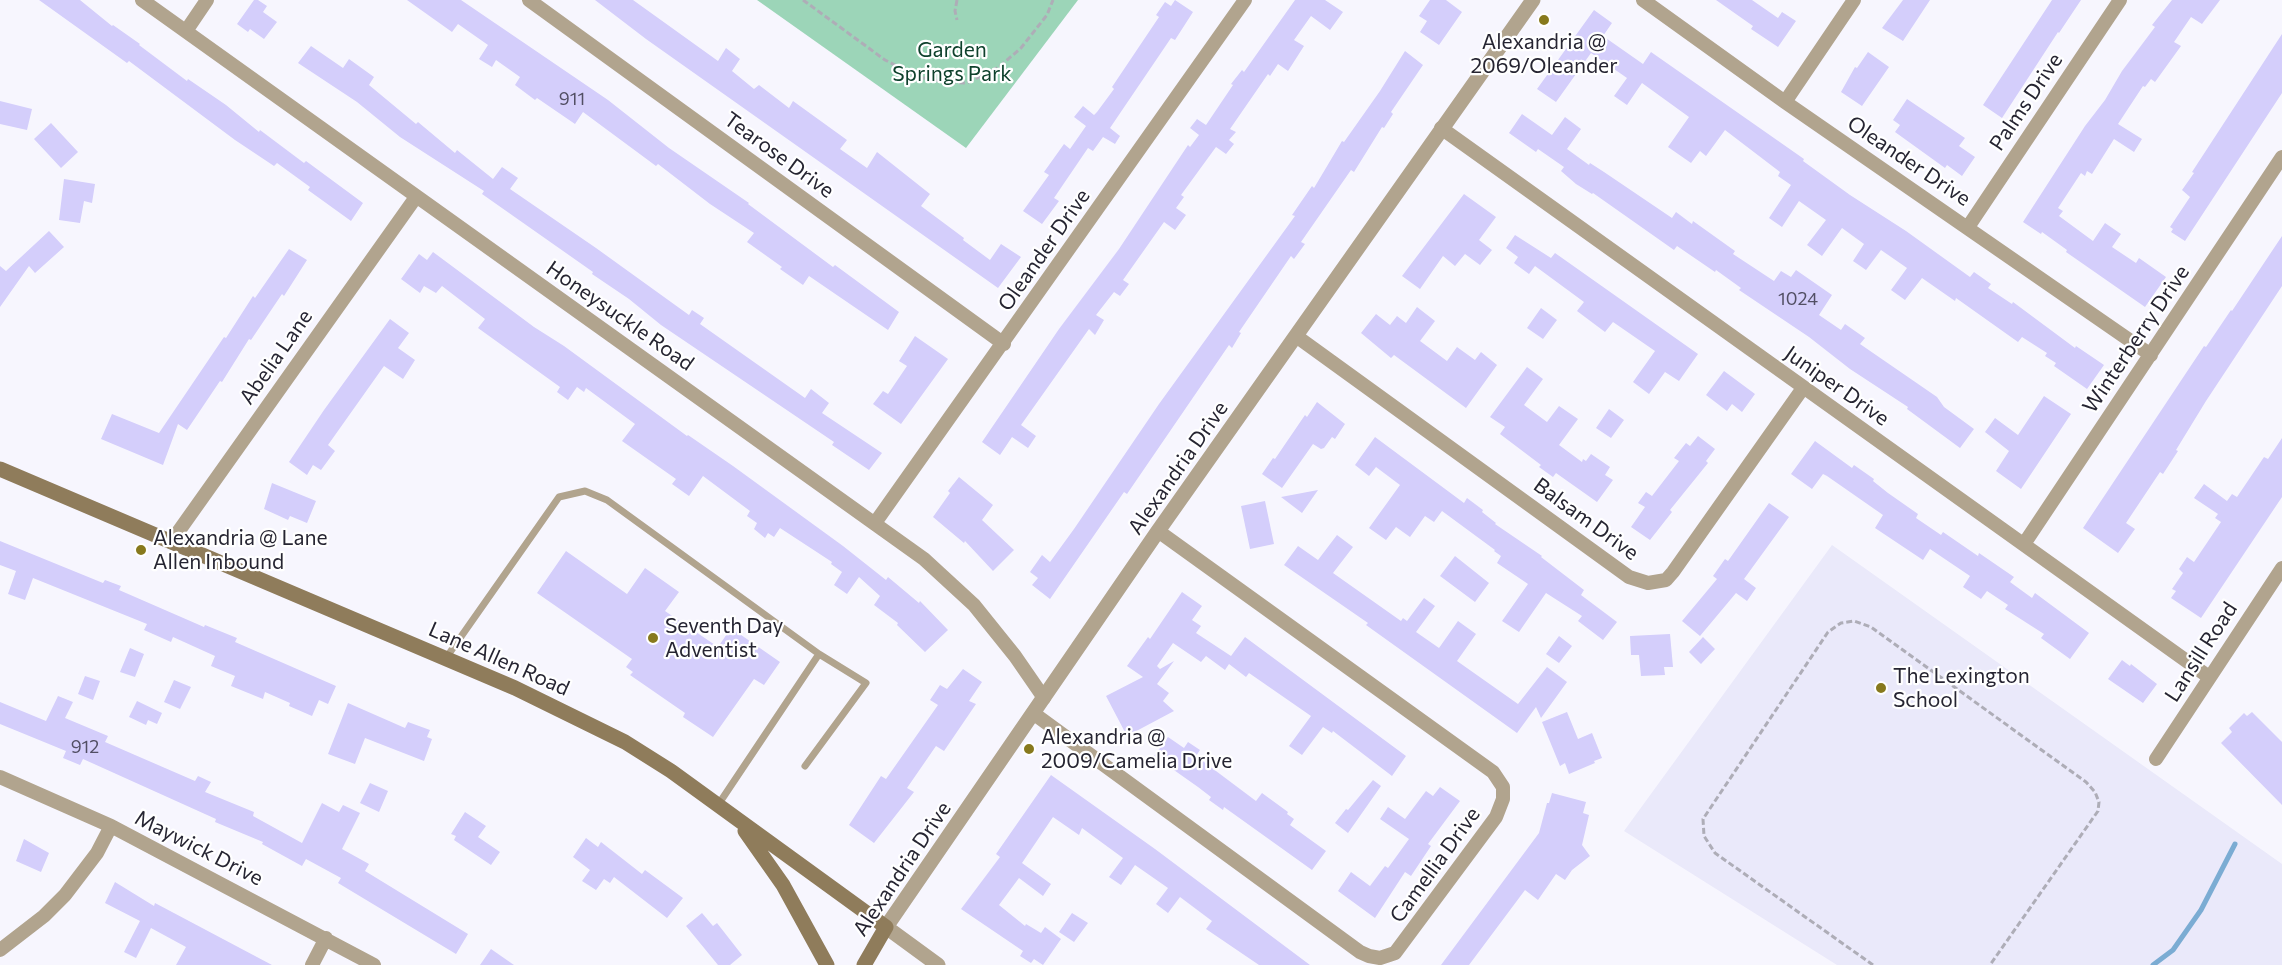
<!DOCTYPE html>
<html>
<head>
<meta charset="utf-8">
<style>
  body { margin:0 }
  canvas { display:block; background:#f7f6fe }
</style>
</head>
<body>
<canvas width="2282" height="965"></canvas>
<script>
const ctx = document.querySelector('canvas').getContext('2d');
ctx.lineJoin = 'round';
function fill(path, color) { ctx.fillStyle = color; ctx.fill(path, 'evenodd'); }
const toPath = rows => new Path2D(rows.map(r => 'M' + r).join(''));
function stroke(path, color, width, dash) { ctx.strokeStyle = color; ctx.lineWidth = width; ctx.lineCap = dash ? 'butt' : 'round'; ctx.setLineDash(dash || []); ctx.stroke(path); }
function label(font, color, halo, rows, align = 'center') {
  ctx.font = font + ' Commissioner,sans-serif'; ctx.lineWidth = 4.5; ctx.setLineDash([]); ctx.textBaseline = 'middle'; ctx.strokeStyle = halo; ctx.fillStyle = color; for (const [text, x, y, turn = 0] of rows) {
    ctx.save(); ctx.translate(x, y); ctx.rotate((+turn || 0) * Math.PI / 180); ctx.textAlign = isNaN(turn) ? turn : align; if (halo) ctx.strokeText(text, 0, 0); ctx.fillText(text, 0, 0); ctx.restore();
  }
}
fill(toPath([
  [1832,545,2282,864,2282,965,1837,965,1624,831]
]), '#eae9fa');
fill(toPath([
  [757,0,1078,0,966,148]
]), '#9cd5b8');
stroke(toPath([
  [2153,965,2173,950,2201,910,2235,844]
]), '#7bacd3', 5);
fill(toPath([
  [39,0,80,0,112,26,113,25,140,44,139,45,187,81,188,79,226,105,259,132,260,130,304,163,306,161,363,203,351,221,308,190,310,187,277,163,274,166,235,140,129,61,127,63],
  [254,0,258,0,267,6,263,12,277,22,264,39,250,29,248,32,237,24],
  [407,0,461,0,608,100,669,148,749,203,748,204,833,267,835,265,899,312,888,330,809,276,803,285,780,269,782,267,747,242,754,233,710,204,658,164,656,166,583,112,575,124,537,98,535,100,515,85,520,77,496,60,492,67,479,59,488,45,458,24,452,32],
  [595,0,633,0,718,61,726,48,740,59,732,71,754,89,759,85,789,108,793,101,847,140,840,149,867,168,877,152,930,194,921,206,964,238,963,240,990,260,1001,244,1021,257,998,288,646,39],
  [1175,0,1193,12,1175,40,1171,38,1110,128,1120,136,1115,144,1103,137,1093,151,1088,148,1054,198,1059,201,1042,224,1023,211,1049,175,1044,172,1064,144,1070,149,1086,126,1074,117,1083,106,1094,115,1097,112,1114,89,1112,87,1159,17,1156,15,1165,2,1171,6],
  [1295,0,1325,0,1343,12,1330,30,1311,16,1294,40,1304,46,1288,71,1278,64,1270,76,1268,74,1230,129,1236,132,1229,140,1234,144,1226,154,1216,147,1181,195,1184,197,1176,208,1186,215,1175,230,1164,222,1123,280,1129,284,1120,296,1114,292,1096,315,1104,320,1095,335,1089,329,1021,425,1036,436,1028,448,1012,437,1000,455,982,442,1059,329,1119,249,1188,145,1190,147,1199,135,1190,128,1197,119,1206,125,1233,85,1231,84,1242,70,1244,72],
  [1430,0,1446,0,1462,12,1439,45,1420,32,1427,21,1419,16],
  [1716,0,1752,0,1778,18,1782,12,1796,21,1778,47,1751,29,1753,26],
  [1903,0,1930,0,1903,41,1882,28],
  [2052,0,2081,0,2059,33,2058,32,2002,118,1983,105],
  [2172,0,2220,0,2202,24,2191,17,2174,42,2181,46,2155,82,2151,79,2145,87,2143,86,2118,124,2142,139,2134,152,2114,139,2092,174,2087,171,2085,176,2081,173,2058,208,2063,211,2059,216,2093,241,2105,223,2121,234,2112,247,2136,263,2139,258,2166,277,2145,307,2066,252,2067,250,2042,232,2041,234,2023,222,2085,126,2105,100,2122,71,2155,27,2152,25],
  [1594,10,1612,23,1603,36,1643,64,1651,52,1804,159,1803,161,1850,195,1906,231,1970,277,1974,272,1991,284,1988,288,2012,304,2013,302,2075,348,2076,346,2104,365,2087,389,2054,366,2056,363,2045,356,2047,353,2022,337,2018,342,1956,298,1955,301,1922,278,1905,300,1891,290,1907,268,1881,250,1866,270,1853,261,1864,244,1842,228,1822,256,1807,245,1826,220,1799,201,1782,227,1769,218,1791,185,1778,176,1780,172,1725,130,1706,156,1700,151,1691,163,1668,147,1689,117,1642,83,1627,105,1614,96,1627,78,1591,53,1556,102,1537,89],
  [2282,34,2282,93,2185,241,2171,232,2173,229,2170,227,2190,197,2182,190,2194,173,2192,172],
  [311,46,343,68,349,59,374,77,369,85,416,124,418,122,455,153,457,150,493,179,502,167,518,178,510,189,596,248,689,315,692,310,704,318,700,324,805,398,811,389,829,403,822,413,882,453,869,470,832,445,834,442,661,325,629,299,592,274,593,272,482,194,484,191,400,137,357,102,298,63],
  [1405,51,1423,65,1391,112,1393,114,1384,128,1382,127,1354,172,1351,170,1301,242,1305,244,1294,259,1291,256,1239,332,1241,333,1232,348,1229,345,1127,494,1124,492,1050,599,1032,585,1038,578,1030,572,1042,555,1050,562,1074,529,1159,404,1295,216,1292,215,1312,186,1314,188,1342,141,1344,142,1380,91],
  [1868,52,1889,67,1862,106,1841,92,1855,67,1857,68],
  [1907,99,1965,138,1959,146,1975,157,1962,176,1947,165,1945,168,1895,132,1900,125,1893,120],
  [0,101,32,109,27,130,0,124],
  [1522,114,1552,135,1565,117,1581,129,1567,149,1589,165,1590,163,1604,172,1672,218,1676,212,1692,224,1693,221,1735,251,1733,254,1774,281,1781,271,1791,277,1796,270,1832,295,1819,315,1841,330,1845,324,1865,338,1860,344,1937,397,1944,407,1974,429,1960,448,1907,409,1908,407,1850,369,1809,337,1739,290,1741,288,1716,270,1715,272,1677,246,1674,250,1593,193,1592,194,1576,184,1561,171,1564,167,1538,149,1536,152,1509,133],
  [51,123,78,152,61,168,34,139],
  [64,179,95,184,92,203,84,201,80,223,59,220],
  [1464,194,1496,217,1479,240,1492,250,1480,265,1465,254,1455,266,1443,256,1420,289,1402,276],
  [49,231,64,247,35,273,29,266,0,307,0,266,6,271],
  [1515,235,1551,258,1555,253,1698,354,1679,381,1665,372,1649,394,1633,382,1655,351,1613,322,1605,332,1577,311,1584,302,1535,266,1529,274,1514,263,1518,257,1506,248],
  [2282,236,2282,286,2206,401,2176,450,2178,451,2163,474,2160,472,2126,523,2135,529,2118,553,2083,528,2204,346,2206,347,2231,310,2232,311],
  [289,249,307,260,284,296,282,294,251,340,249,339,222,382,220,381,187,430,178,424,163,465,101,439,112,414,159,433,224,337,226,338,253,296,255,298],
  [433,252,534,327,564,346,687,436,688,435,733,466,843,546,886,580,888,577,919,603,920,601,948,630,925,652,897,625,898,623,874,605,880,596,859,577,847,594,834,585,842,572,831,564,832,562,780,528,774,537,768,533,765,538,754,529,757,523,747,516,750,511,703,476,689,496,672,484,676,479,622,441,635,424,586,388,584,392,577,387,568,400,557,392,560,387,478,328,485,319,442,286,436,293,424,286,420,293,401,279,419,254,427,260],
  [1417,307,1435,321,1420,341,1447,361,1457,347,1475,360,1481,352,1497,365,1466,408,1394,355,1391,358,1361,333,1376,314,1390,325,1397,316,1406,323],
  [1541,308,1557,320,1543,339,1527,328],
  [390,319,409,333,398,348,415,360,403,379,384,366,328,445,335,451,321,470,313,465,307,475,289,462,324,410],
  [915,336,948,359,901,424,873,404,883,391,888,394,907,366,899,361],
  [1527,367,1543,379,1524,405,1547,422,1559,406,1578,419,1559,445,1582,462,1583,459,1586,461,1591,454,1610,467,1605,475,1613,480,1597,502,1556,473,1553,477,1539,467,1541,465,1500,434,1505,427,1490,417],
  [1724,371,1755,394,1742,412,1732,404,1727,411,1706,395],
  [2044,396,2071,414,2021,489,1996,471,2009,451,1985,432,1995,418,2018,435],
  [1317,402,1345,424,1335,439,1332,437,1324,448,1321,449,1313,444,1282,488,1262,474,1273,458,1275,459,1305,415,1307,417],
  [1609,409,1624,420,1611,438,1596,428],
  [1698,436,1715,449,1706,461,1708,463,1670,510,1672,512,1650,540,1631,527,1645,507,1638,503,1646,492,1652,496,1679,461,1674,458,1686,443,1690,446],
  [1375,437,1464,503,1467,498,1483,510,1482,512,1496,523,1495,524,1542,556,1541,557,1584,590,1581,595,1617,622,1603,640,1578,621,1582,616,1546,593,1519,632,1502,621,1528,584,1497,563,1501,556,1494,551,1495,550,1442,511,1434,522,1425,516,1410,537,1396,527,1386,540,1369,528,1400,485,1376,467,1369,476,1355,465],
  [2282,438,2282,497,2201,618,2171,598,2176,591,2172,589,2183,573,2179,569,2187,557,2194,562,2221,522,2215,518,2218,514,2194,498,2204,484,2227,501,2232,494,2237,497,2264,457,2268,459],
  [1815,441,1852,468,1854,465,1874,479,1873,481,1888,493,1918,514,1916,518,1941,535,1943,532,1978,556,1979,553,2014,577,2010,582,2032,598,2035,593,2089,633,2070,659,2041,638,2044,634,2005,609,2008,605,1987,591,1981,599,1963,587,1970,576,1930,549,1923,560,1875,528,1883,515,1827,476,1823,474,1812,489,1791,474],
  [959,477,993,505,982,520,1014,550,993,571,965,541,964,543,933,517,950,493,948,491],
  [272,483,316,501,307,523,290,516,288,520,264,509],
  [1318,490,1302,513,1281,497],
  [1265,501,1274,544,1250,549,1241,506],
  [1769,503,1789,517,1744,579,1756,588,1747,601,1736,593,1700,636,1682,621,1717,579,1713,576,1725,559,1728,561],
  [1337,535,1353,547,1333,573,1401,621,1403,618,1407,621,1424,598,1435,606,1416,632,1439,648,1458,621,1476,634,1457,661,1518,704,1547,667,1567,682,1541,718,1536,707,1517,733,1366,625,1368,623,1284,565,1298,546,1318,560],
  [0,541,103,583,105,580,121,586,119,590,204,627,205,625,237,638,235,642,336,686,328,704,319,700,312,716,289,706,290,703,265,692,263,699,231,686,235,676,211,666,215,656,173,637,171,642,144,630,147,624,33,578,25,600,8,594,16,571,0,565],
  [566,551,627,594,645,568,679,592,665,611,718,647,731,628,780,662,764,685,754,679,713,737,683,717,685,713,630,675,633,672,626,667,632,659,537,593],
  [1455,556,1489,583,1475,602,1440,576],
  [1182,592,1202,606,1192,620,1201,626,1196,633,1231,656,1245,637,1406,756,1392,776,1333,731,1332,733,1323,727,1302,755,1289,746,1311,716,1249,673,1246,677,1229,664,1225,670,1206,656,1201,662,1173,643,1157,666,1160,669,1174,661,1157,684,1169,693,1163,701,1174,711,1127,736,1106,696,1143,677,1127,666,1148,637,1150,639],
  [1670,634,1673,667,1664,667,1665,675,1641,676,1639,655,1631,655,1630,636],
  [1559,636,1572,646,1559,663,1546,654],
  [1703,637,1715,649,1701,664,1689,652],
  [130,648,144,654,135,677,120,672],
  [2122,660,2130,666,2131,664,2157,684,2143,703,2108,679],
  [963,669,982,682,969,701,976,704,944,751,936,746,907,788,914,792,874,843,849,825,881,776,886,779,938,705,930,700,940,685,947,689],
  [85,676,100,681,93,700,78,694],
  [174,680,191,687,180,709,164,702],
  [58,696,73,702,65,718,108,736,105,742,195,781,198,776,211,782,205,792,254,812,253,816,302,843,322,803,339,812,343,805,360,813,342,849,369,864,365,871,468,934,456,954,338,883,341,878,306,859,302,866,262,844,263,842,215,822,216,819,83,759,80,765,63,758,66,751,0,724,0,702,46,721],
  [137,701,162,713,157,724,148,720,146,725,129,717],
  [348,703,405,728,408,722,430,730,427,737,432,739,424,761,365,738,355,764,328,754],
  [1567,712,1578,739,1592,733,1602,758,1594,761,1595,763,1569,774,1565,763,1560,766,1542,722],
  [2252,712,2282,742,2282,805,2221,743,2232,732,2229,728,2244,713,2247,716],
  [1168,737,1184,748,1188,742,1200,750,1196,756,1256,801,1262,793,1288,812,1287,814,1294,819,1290,825,1326,851,1312,870,1224,807,1223,810,1209,800,1211,797,1198,787,1154,756],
  [1051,775,1155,849,1310,965,1259,965,1206,929,1212,921,1180,897,1168,913,1156,904,1168,888,1135,865,1121,885,1109,877,1123,858,1082,828,1079,835,1053,817,1022,863,1051,884,1043,896,1019,878,999,905,1025,926,1026,924,1041,933,1045,927,1061,939,1043,965,1034,959,1031,963,1020,956,1023,951,961,909,1000,857,996,854],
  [1373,780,1381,786,1348,833,1335,823,1346,809,1348,810],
  [370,783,388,791,379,812,360,803],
  [1440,787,1460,801,1428,844,1431,846,1411,876,1405,872,1375,918,1338,891,1351,872,1370,886,1385,866,1388,868,1409,839,1380,819,1388,807,1405,819,1426,791,1433,796],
  [1552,793,1586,802,1583,813,1589,815,1582,845,1590,856,1572,870,1565,880,1556,874,1538,900,1525,890,1469,965,1441,965,1539,833,1547,803,1549,803],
  [465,812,486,826,478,837,500,852,491,865,454,840,456,836,451,834],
  [586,838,598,847,601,842,642,874,645,870,683,898,667,918,614,877,610,883,604,879,596,890,582,881,590,870,573,857],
  [24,839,49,853,41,872,16,861],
  [115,882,154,906,155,903,272,965,176,965,186,947,151,928,136,958,124,952,140,921,105,903],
  [702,913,713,926,717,923,742,955,730,965,718,965,686,926],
  [1072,913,1088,923,1074,942,1059,932],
  [491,949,514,965,480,965]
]), '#d4cefb');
stroke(toPath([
  [803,0,885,60,919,77,945,82,967,83,999,67,1021,48,1047,15,1053,0],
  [957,0,955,11,957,20],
  [1873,965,1715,853,1704,836,1703,819,1828,632,1841,623,1854,621,1871,627,2086,782,2095,792,2099,802,2098,811,1990,965]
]), '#aeadb7', 3, [6, 3]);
stroke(toPath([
  [446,658,559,497,585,491,607,500,819,654,718,805],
  [805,766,866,683,819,654]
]), '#b1a48e', 7);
stroke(toPath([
  [142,0,924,559,974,605,1015,656,1044,698],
  [529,0,1004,344],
  [1643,0,1785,102,2151,355],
  [186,31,207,0],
  [1785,102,1854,0],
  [1441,128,2209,677],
  [1968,227,2120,0],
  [1296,336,1629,577,1648,583,1666,580,1673,572,1803,388],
  [875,523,1245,0],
  [171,542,416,197],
  [2024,544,2282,157],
  [1033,713,1360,952,1369,956,1380,958,1395,953,1496,817,1503,799,1503,787,1493,772,1158,531],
  [2156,759,2282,568],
  [0,777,111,826,374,965],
  [0,950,44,916,65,895,97,853,111,826],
  [312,965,326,938]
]), '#b1a48e', 14);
stroke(toPath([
  [938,965,886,927,1158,531,1533,0]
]), '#b1a48e', 15);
stroke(toPath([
  [0,469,515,688,625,742,671,771,886,927,864,965],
  [745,831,783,885,827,965]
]), '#8f7c5b', 15);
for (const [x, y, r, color] of [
  [1544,20,6,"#87791d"],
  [141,550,6,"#87791d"],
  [653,638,6,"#87791d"],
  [1881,688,6,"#87791d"],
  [1029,749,6,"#87791d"]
]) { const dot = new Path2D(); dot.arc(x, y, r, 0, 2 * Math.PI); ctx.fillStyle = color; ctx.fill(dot); stroke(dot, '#fff', 2); }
label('18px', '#524f64', null, [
  ["911",572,99],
  ["1024",1798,299],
  ["912",85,747]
]);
label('21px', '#262532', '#fff', [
  ["Alexandria @",1544,42,"center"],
  ["2069/Oleander",1544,66,"center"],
  ["Alexandria @ Lane",153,538],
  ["Allen Inbound",153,562],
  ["Seventh Day",665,626],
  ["Adventist",665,650],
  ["The Lexington",1893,676],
  ["School",1893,700],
  ["Alexandria @",1041,737],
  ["2009/Camelia Drive",1041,761]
], 'left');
label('21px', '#0e412c', '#fff', [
  ["Garden",952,50],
  ["Springs Park",952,74]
]);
label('21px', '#262532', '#fff', [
  ["Palms Drive",2026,102,-56],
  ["Tearose Drive",779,155,36],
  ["Oleander Drive",1909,161,34],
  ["Oleander Drive",1044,250,-55],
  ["Honeysuckle Road",620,316,35],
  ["Winterberry Drive",2136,339,-56],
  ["Abelia Lane",276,357,-55],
  ["Juniper Drive",1837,386,35],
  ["Alexandria Drive",1178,468,-55],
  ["Balsam Drive",1586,519,36],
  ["Lansill Road",2201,652,-57],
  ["Lane Allen Road",499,659,24],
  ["Maywick Drive",199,848,27],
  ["Camellia Drive",1435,865,-54],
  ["Alexandria Drive",902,869,-56]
]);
</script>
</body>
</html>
